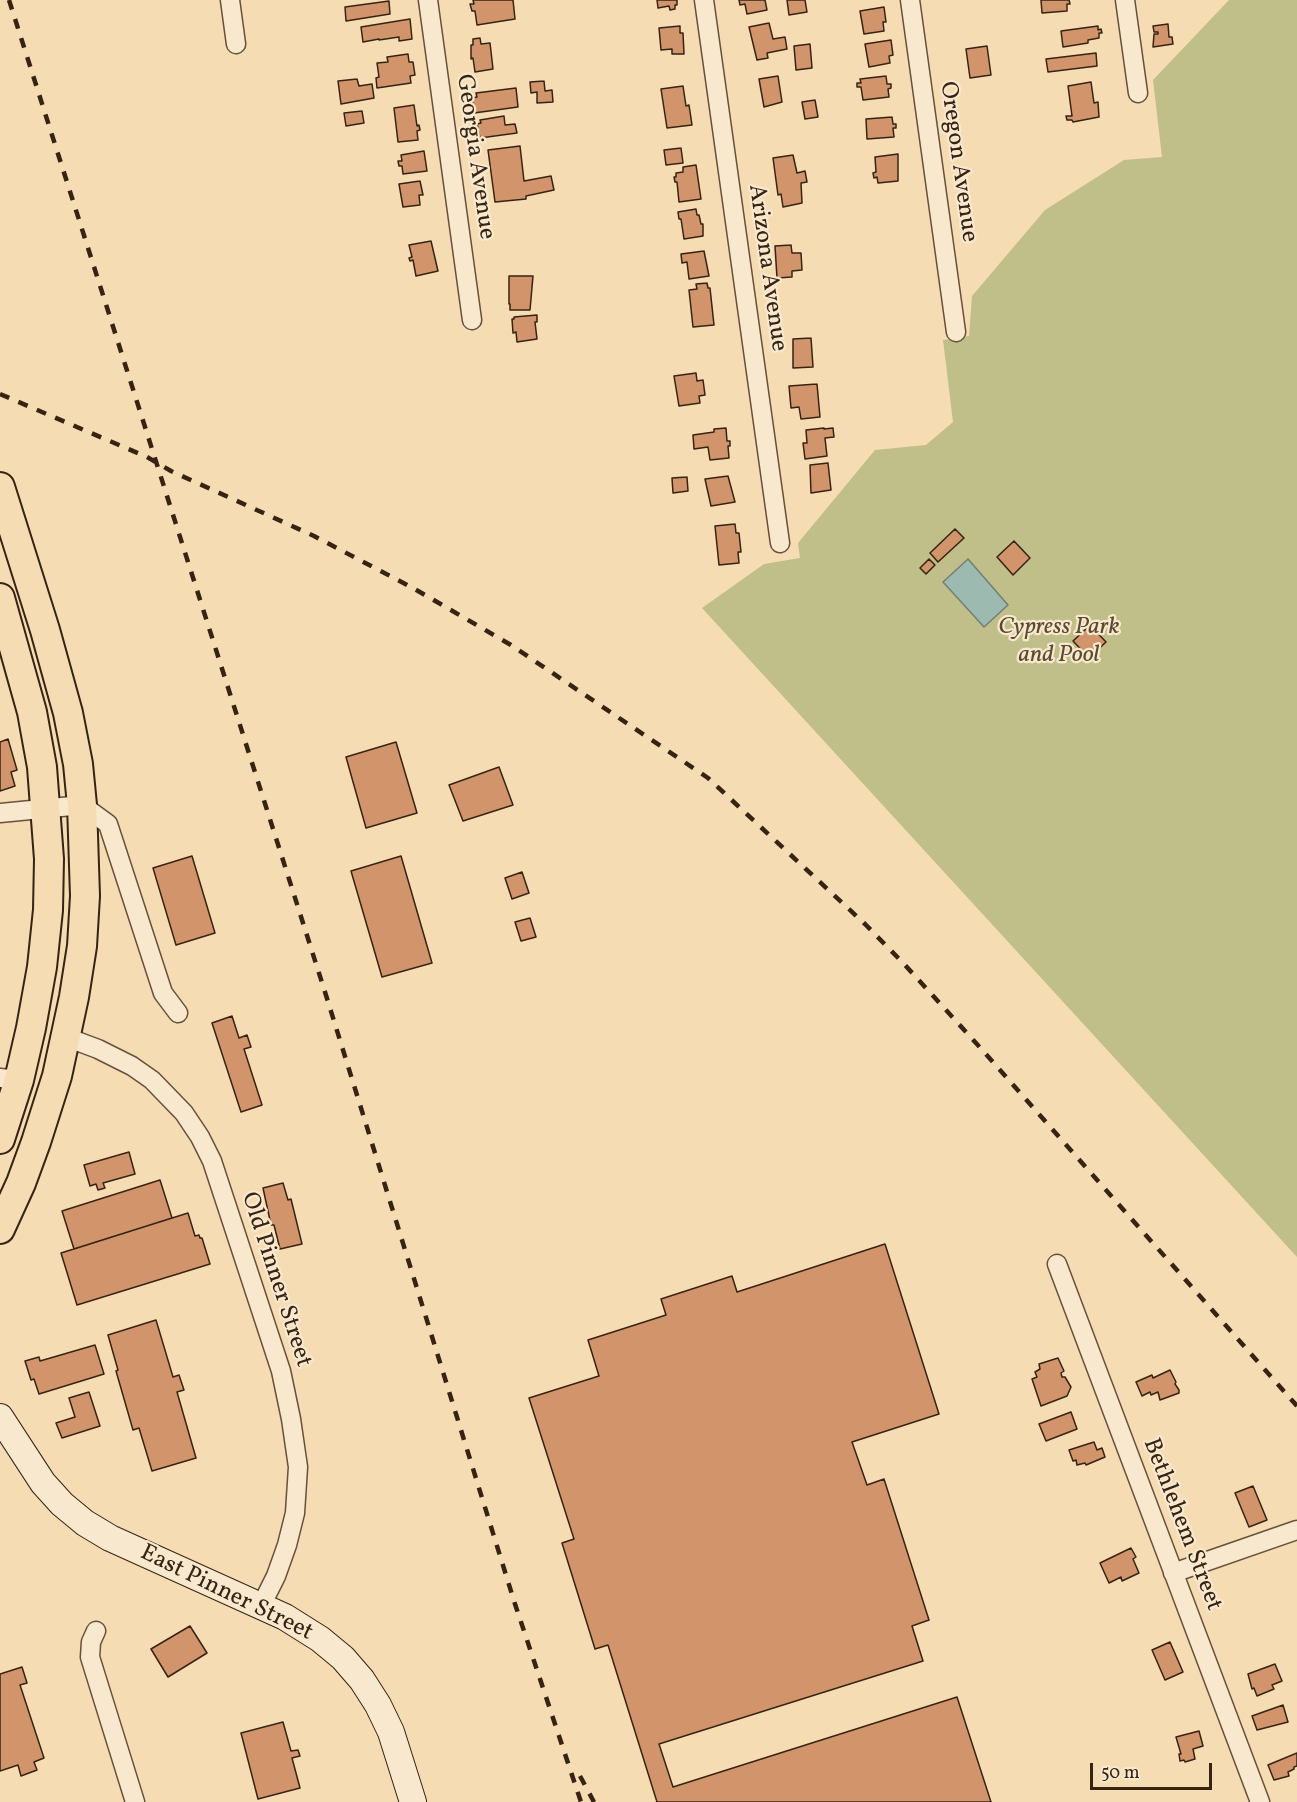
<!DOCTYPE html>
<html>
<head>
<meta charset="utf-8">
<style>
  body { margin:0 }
  #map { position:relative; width:1297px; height:1802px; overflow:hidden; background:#f5dcb2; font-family:Vollkorn,serif }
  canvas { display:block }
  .scale { position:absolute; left:1090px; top:1763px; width:122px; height:27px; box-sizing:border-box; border:3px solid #362314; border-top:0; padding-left:8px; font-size:18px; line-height:21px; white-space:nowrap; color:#362314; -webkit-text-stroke:4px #f8e8cd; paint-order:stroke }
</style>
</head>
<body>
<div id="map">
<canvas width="1297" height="1802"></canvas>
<div class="scale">50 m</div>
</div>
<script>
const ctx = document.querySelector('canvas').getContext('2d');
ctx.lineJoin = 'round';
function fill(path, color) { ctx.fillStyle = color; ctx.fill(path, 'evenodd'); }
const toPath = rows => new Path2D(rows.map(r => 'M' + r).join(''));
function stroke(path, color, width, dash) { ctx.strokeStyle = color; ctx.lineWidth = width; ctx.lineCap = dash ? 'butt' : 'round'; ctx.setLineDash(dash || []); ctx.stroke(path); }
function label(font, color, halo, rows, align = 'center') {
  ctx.font = font + ' Vollkorn,serif'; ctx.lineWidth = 4.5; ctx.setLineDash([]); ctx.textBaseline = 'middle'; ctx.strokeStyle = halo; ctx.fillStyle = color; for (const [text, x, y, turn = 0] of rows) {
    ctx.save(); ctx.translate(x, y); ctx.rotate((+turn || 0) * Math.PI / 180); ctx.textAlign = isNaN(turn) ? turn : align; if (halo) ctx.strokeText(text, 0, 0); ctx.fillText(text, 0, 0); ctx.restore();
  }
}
fill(toPath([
  [1229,0,1297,0,1297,1257,702,608,764,564,800,558,798,543,875,450,926,445,953,422,943,340,969,336,972,296,1045,210,1124,160,1162,157,1153,80]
]), '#c1bf89');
const water = toPath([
  [968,559,1008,605,984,627,943,582,968,559]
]);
fill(water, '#9dbab1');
stroke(water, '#747e72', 1.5);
const building = toPath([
  [473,0,513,0,515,19,477,25,475,11,472,11,470,4,474,4,473,0],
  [657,0,677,0,677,5,675,5,675,9,670,10,669,6,658,8,657,0],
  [739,0,765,0,767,10,747,14,745,4,740,5,739,0],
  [787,0,805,0,807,12,789,15,787,0],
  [1041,0,1069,0,1070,4,1067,4,1067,11,1042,13,1041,0],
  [389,1,390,14,346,21,345,7,389,1],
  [884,7,886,22,883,22,884,31,864,34,860,11,884,7],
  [410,19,412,39,399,41,399,37,379,40,379,39,363,42,361,27,410,19],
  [769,23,773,39,785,37,787,49,767,53,768,58,757,60,749,27,769,23],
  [1168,24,1169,37,1172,37,1173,44,1153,47,1154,34,1158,34,1158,32,1154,32,1153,26,1168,24],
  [680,26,680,33,683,33,684,54,672,54,672,49,661,50,659,28,680,26],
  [1098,26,1098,30,1101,29,1102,33,1099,33,1099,38,1088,40,1088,43,1063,47,1061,31,1098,26],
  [480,38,481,44,490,43,493,69,475,72,473,58,471,59,471,45,473,45,473,39,480,38],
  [891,40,893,55,889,56,890,63,869,67,865,44,891,40],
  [810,44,812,68,796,70,794,46,810,44],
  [987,46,991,75,970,78,966,49,987,46],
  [1096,53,1097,66,1048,72,1046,59,1096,53],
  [408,54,409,62,413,62,415,75,410,76,411,83,377,88,376,78,379,77,377,63,388,62,387,57,408,54],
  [778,76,782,102,764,107,759,79,778,76],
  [886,76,887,84,891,84,891,88,888,89,889,97,863,100,861,87,857,87,857,83,861,83,860,79,886,76],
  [357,79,359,86,372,84,374,98,341,104,338,81,357,79],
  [544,81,545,91,552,90,553,102,537,103,537,92,531,93,530,82,544,81],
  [1091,82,1094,103,1098,102,1099,117,1073,122,1072,120,1067,120,1066,116,1072,116,1068,86,1091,82],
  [683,86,686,106,689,105,692,125,667,128,661,89,683,86],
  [516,88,518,107,474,113,472,98,477,97,476,93,516,88],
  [815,100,818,117,805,119,802,102,815,100],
  [414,105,417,126,419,125,420,130,417,131,418,140,398,142,394,108,414,105],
  [362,111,364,123,346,126,344,113,362,111],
  [504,116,505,125,515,124,517,133,480,138,477,124,481,123,480,120,504,116],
  [892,117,893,124,896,124,896,128,893,128,894,137,867,139,866,119,892,117],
  [520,146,524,181,551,176,554,190,526,196,526,199,495,202,488,150,520,146],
  [681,148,683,163,666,165,664,150,681,148],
  [424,151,427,171,403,174,402,166,399,166,398,161,402,161,401,155,424,151],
  [898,154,898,181,878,183,877,177,874,178,873,173,876,172,875,157,898,154],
  [793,155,797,173,805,171,807,182,801,183,802,203,783,207,781,194,778,195,773,158,793,155],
  [696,165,701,199,679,202,677,182,675,182,674,177,676,177,676,173,683,172,683,167,696,165],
  [420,181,423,195,419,195,420,205,403,207,399,184,420,181],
  [696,209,697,215,699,215,701,224,703,224,703,236,684,239,681,219,679,219,678,212,696,209],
  [431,241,438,271,416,276,413,260,410,261,409,258,412,257,409,245,431,241],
  [791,245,792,253,801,253,802,270,792,271,792,277,777,278,775,246,791,245],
  [704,251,709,276,689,279,687,262,682,263,681,254,704,251],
  [509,276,533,276,530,310,510,310,510,304,509,304,509,276],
  [707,283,708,288,710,288,714,325,693,327,689,290,697,289,696,284,707,283],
  [537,315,537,322,535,322,537,339,517,342,516,332,513,333,512,319,514,319,514,317,537,315],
  [811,338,813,367,793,368,793,339,811,338],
  [696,373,697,381,703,380,705,395,699,396,700,403,679,406,674,376,696,373],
  [817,384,820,417,801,419,799,407,791,408,789,386,817,384],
  [726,428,727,441,730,441,730,446,728,446,729,458,710,460,708,447,694,449,693,435,714,432,714,429,726,428],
  [824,428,824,429,833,428,834,437,825,438,827,456,805,459,803,443,807,443,806,430,824,428],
  [828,463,831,490,811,493,810,465,828,463],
  [728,476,735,502,711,506,705,479,728,476],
  [687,477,688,491,673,493,672,478,687,477],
  [735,524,736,533,739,533,741,552,738,552,739,563,719,565,715,526,735,524],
  [955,529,964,538,938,562,930,553,955,529],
  [1014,541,1030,558,1013,575,997,557,1014,541],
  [929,559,935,565,926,574,920,568,929,559],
  [1090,625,1106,642,1089,658,1073,641,1090,625],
  [8,739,17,770,11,772,15,786,0,791,0,742,8,739],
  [396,742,417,813,366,828,346,757,396,742],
  [499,767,513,805,463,821,449,785,499,767],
  [192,856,215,933,176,945,153,868,192,856],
  [401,856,432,963,382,977,351,871,401,856],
  [522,872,529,893,512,899,505,878,522,872],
  [530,918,536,937,521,941,515,922,530,918],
  [232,1016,239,1038,247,1035,251,1047,244,1049,262,1105,241,1112,212,1023,232,1016],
  [129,1152,135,1174,103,1183,105,1188,98,1190,96,1184,90,1186,84,1165,129,1152],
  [160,1180,172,1218,74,1249,62,1211,160,1180],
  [283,1183,288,1200,291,1199,302,1244,280,1249,274,1225,271,1225,263,1188,283,1183],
  [188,1213,195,1236,199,1235,200,1238,202,1238,210,1264,77,1305,61,1253,188,1213],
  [885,1244,939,1414,852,1442,867,1485,884,1479,929,1620,912,1626,923,1661,659,1744,673,1787,957,1697,991,1802,657,1802,608,1645,595,1649,562,1543,574,1539,529,1398,599,1376,588,1340,666,1315,661,1299,732,1276,737,1292,885,1244],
  [156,1320,173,1377,179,1375,184,1390,177,1392,196,1458,152,1471,139,1428,133,1430,116,1371,118,1370,108,1335,156,1320],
  [95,1345,104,1374,39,1394,34,1379,31,1380,25,1361,39,1357,40,1361,95,1345],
  [1058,1358,1064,1371,1061,1373,1062,1377,1065,1377,1071,1387,1067,1396,1041,1406,1032,1379,1037,1377,1035,1372,1040,1369,1039,1364,1058,1358],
  [1170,1370,1176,1382,1175,1384,1179,1390,1179,1393,1160,1400,1158,1392,1151,1395,1150,1392,1142,1396,1136,1382,1152,1375,1153,1378,1170,1370],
  [89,1392,100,1426,62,1438,56,1423,75,1417,69,1398,89,1392],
  [1071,1412,1077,1429,1046,1441,1039,1424,1071,1412],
  [1094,1442,1097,1450,1102,1448,1105,1457,1086,1465,1085,1463,1077,1465,1076,1460,1073,1461,1069,1450,1094,1442],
  [1253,1486,1267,1520,1249,1527,1235,1493,1253,1486],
  [1131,1548,1136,1557,1133,1559,1139,1573,1122,1581,1121,1577,1109,1583,1100,1563,1131,1548],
  [190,1626,207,1653,168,1677,151,1649,190,1626],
  [1170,1642,1183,1672,1165,1680,1152,1650,1170,1642],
  [1275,1664,1282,1681,1272,1685,1274,1689,1257,1696,1254,1688,1252,1689,1248,1674,1275,1664],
  [22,1667,27,1683,20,1685,44,1758,34,1762,37,1770,21,1776,18,1765,0,1771,0,1674,22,1667],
  [1283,1705,1288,1722,1257,1730,1252,1716,1283,1705],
  [283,1722,291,1751,298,1750,300,1756,292,1758,300,1788,258,1799,241,1733,283,1722],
  [1199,1731,1203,1746,1193,1749,1195,1759,1185,1762,1184,1760,1180,1761,1179,1754,1181,1754,1176,1737,1199,1731],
  [1297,1753,1297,1766,1294,1767,1294,1769,1288,1772,1289,1776,1274,1780,1268,1765,1297,1753]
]);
fill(building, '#d2956b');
stroke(building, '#362314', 1.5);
const street = toPath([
  [230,0,236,44],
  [428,0,472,320],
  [704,0,780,543],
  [910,0,956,332],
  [1125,0,1138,93],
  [0,813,82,805,108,824,163,993,178,1013],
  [66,1037,98,1049,132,1066,152,1080,184,1113,200,1137,212,1161,281,1371,291,1419,298,1467,295,1513,287,1545,276,1576,261,1606],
  [0,1078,19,1080],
  [1057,1264,1260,1802],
  [1173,1573,1297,1530],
  [96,1631,91,1642,90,1657,135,1802]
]);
const secondary = toPath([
  [0,1417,43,1483,62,1504,85,1523,110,1538,285,1617,320,1639,343,1658,362,1680,378,1705,391,1732,413,1802]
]);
const primary = toPath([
  [0,487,45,630,68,713,78,764,82,805,85,896,82,946,74,997,57,1076,36,1142,21,1183,0,1229],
  [0,598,32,712,42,767,49,859,48,910,42,967,31,1028,19,1080,0,1139]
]);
stroke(street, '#66513c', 21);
stroke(secondary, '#362314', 28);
stroke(primary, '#362314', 32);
stroke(street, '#f8e8cd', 18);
stroke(secondary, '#f8e8cd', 26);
stroke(primary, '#f5dcb2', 28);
stroke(toPath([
  [9,0,325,992,515,1604,581,1802],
  [0,394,147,457,171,471,314,536,413,588,511,645,708,778,865,924,905,965,976,1043,1297,1406],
  [580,1776,594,1802]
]), '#362314', 4.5, [10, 10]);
label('24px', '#362314', '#f8e8cd', [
  ["Georgia Avenue",474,157,82],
  ["Oregon Avenue",957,162,82],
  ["Arizona Avenue",766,268,82],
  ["Old Pinner Street",275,1280,72],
  ["Bethlehem Street",1181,1525,69],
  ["East Pinner Street",226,1594,26]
]);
label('italic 24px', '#594a31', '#f8e8cd', [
  ["Cypress Park",1059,629],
  ["and Pool",1059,657]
]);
</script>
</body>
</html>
